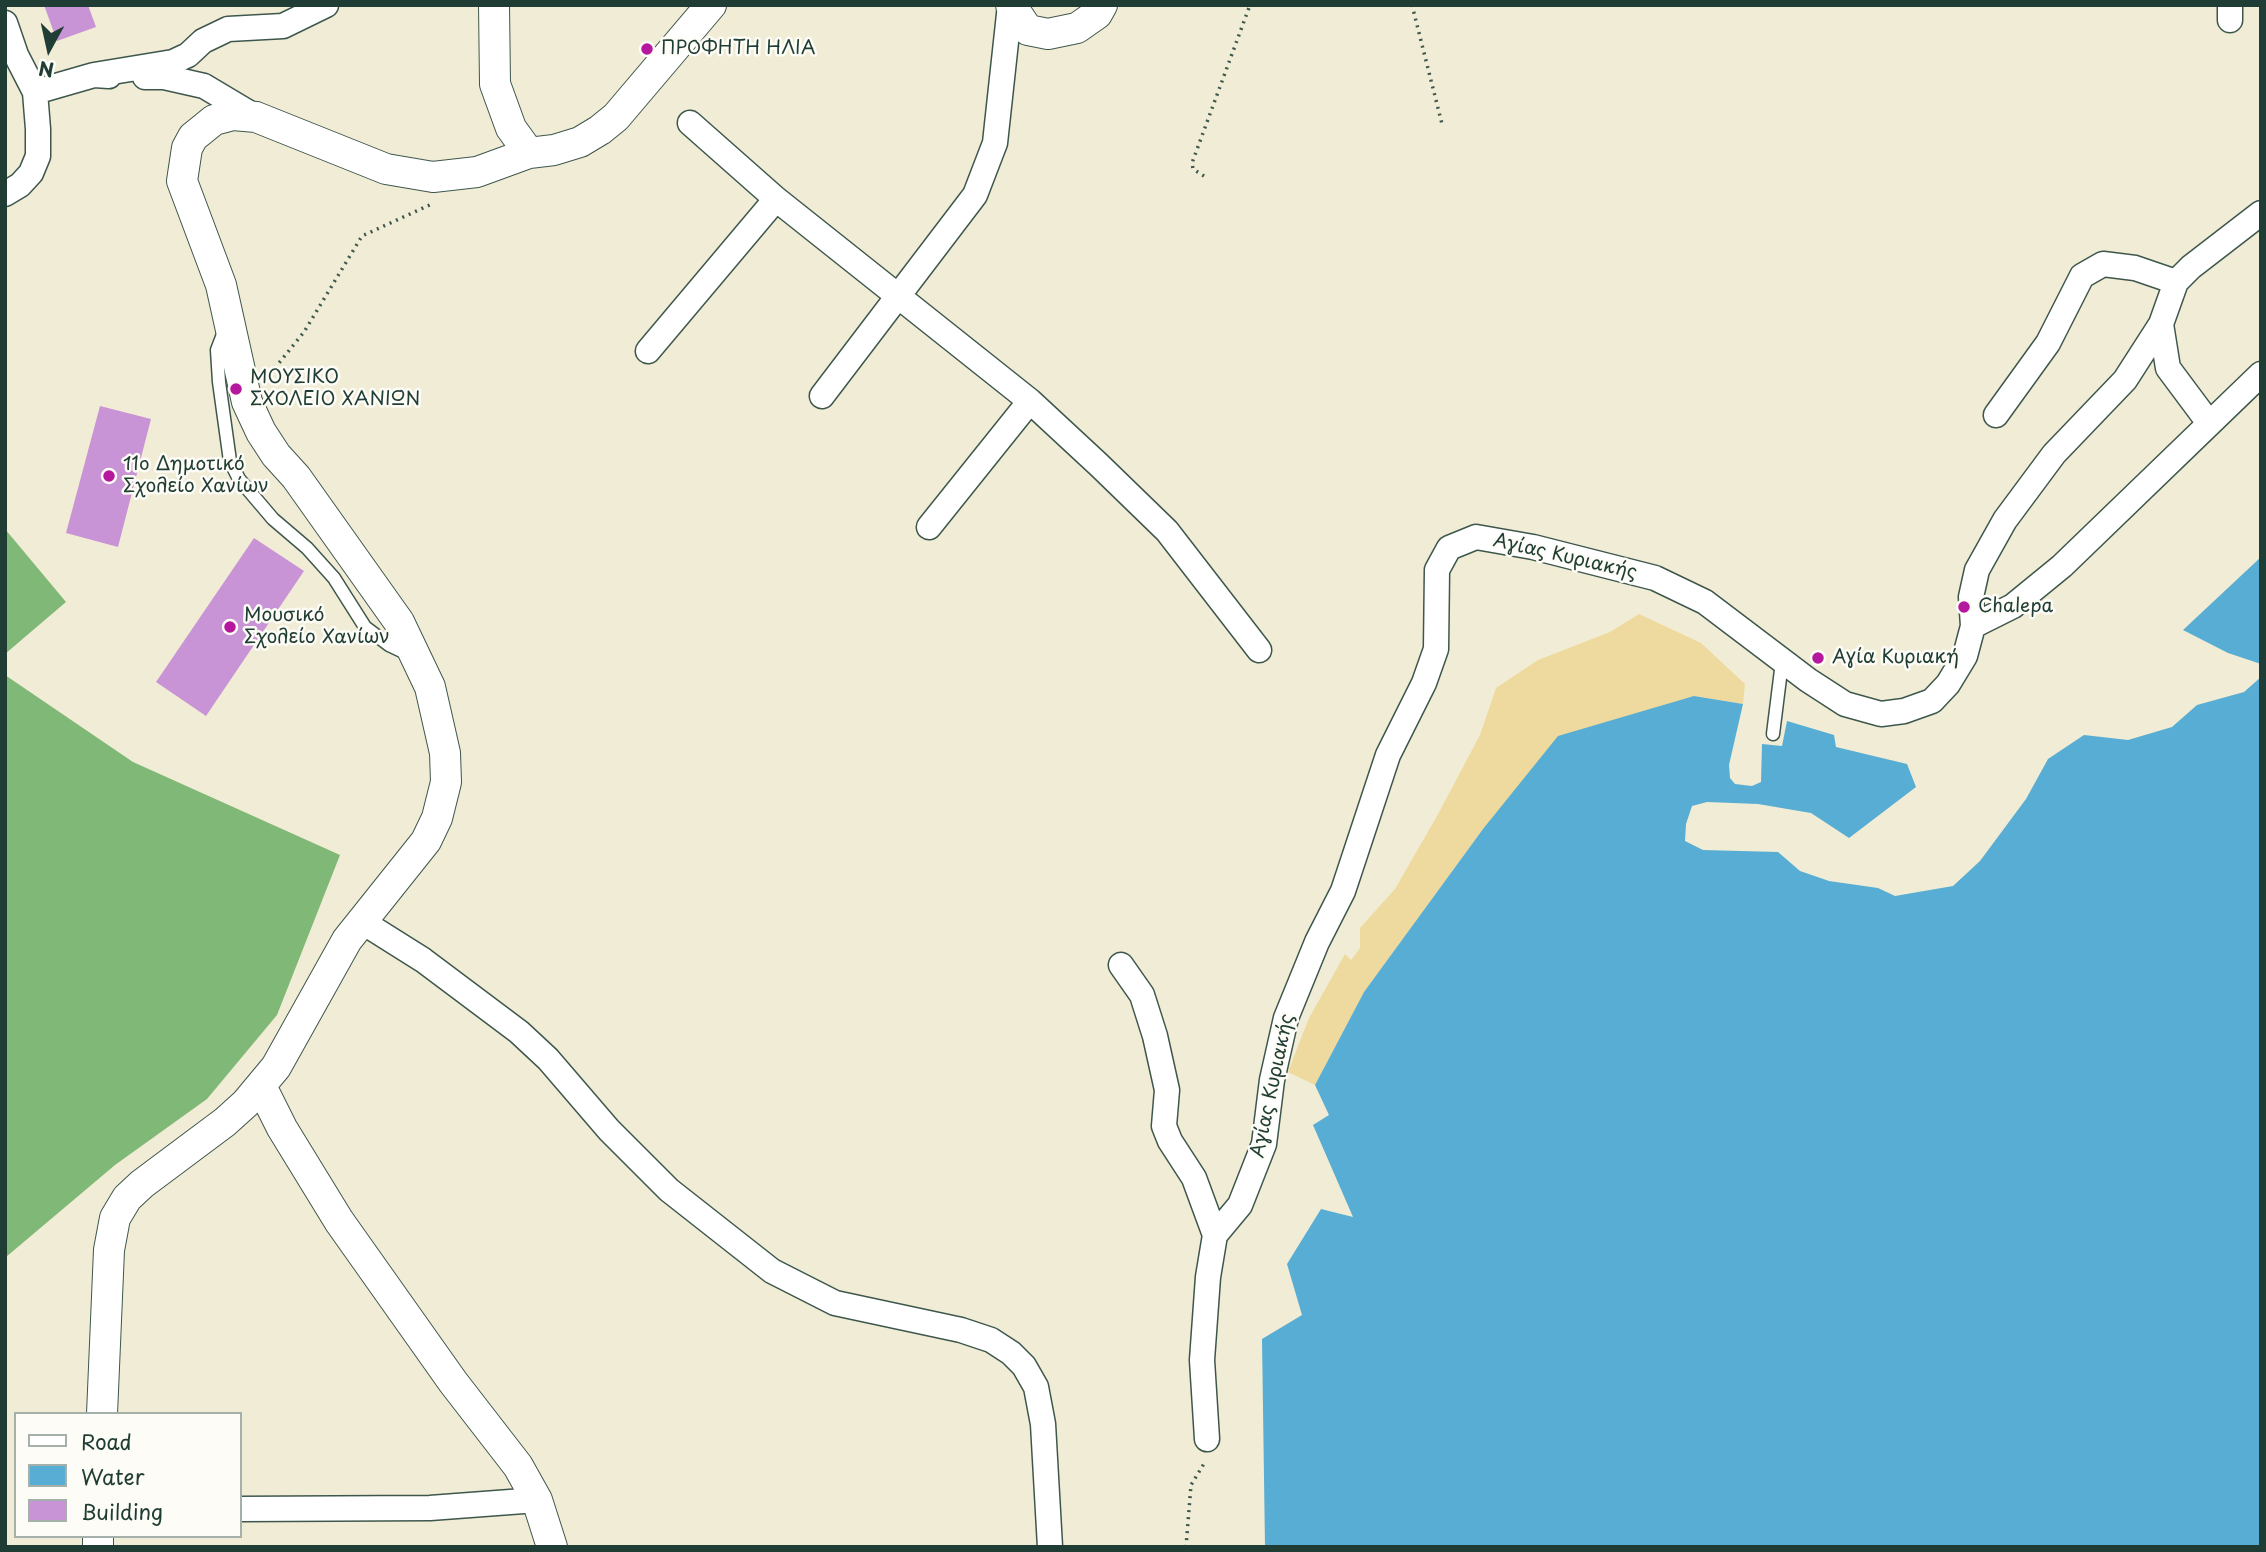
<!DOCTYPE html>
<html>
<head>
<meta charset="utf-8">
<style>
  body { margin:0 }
  #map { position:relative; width:2266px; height:1552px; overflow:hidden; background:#f1ecd5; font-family:"Playpen Sans",sans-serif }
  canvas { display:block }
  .frame { position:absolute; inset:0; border:7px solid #1f3d34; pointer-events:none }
  .legend { position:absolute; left:14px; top:1412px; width:228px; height:126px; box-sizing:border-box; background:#fdfcf7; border:2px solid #a4b0a9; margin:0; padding:9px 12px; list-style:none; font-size:21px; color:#1f3d34 }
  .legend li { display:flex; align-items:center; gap:14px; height:35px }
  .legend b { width:35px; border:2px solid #a4b0a9 }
  .north { position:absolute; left:14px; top:14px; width:70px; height:70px; -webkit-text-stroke:5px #fdfcf7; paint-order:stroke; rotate:188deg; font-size:19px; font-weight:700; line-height:28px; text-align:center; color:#1f3d34 }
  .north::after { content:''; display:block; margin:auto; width:24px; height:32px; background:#1f3d34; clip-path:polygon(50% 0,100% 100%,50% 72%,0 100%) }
</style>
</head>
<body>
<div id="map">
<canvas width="2266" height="1552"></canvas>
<div class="frame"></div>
<ul class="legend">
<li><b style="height:9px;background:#fff"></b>Road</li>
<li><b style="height:19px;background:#57add3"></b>Water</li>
<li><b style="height:19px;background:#c994d6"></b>Building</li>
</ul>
<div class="north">N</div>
</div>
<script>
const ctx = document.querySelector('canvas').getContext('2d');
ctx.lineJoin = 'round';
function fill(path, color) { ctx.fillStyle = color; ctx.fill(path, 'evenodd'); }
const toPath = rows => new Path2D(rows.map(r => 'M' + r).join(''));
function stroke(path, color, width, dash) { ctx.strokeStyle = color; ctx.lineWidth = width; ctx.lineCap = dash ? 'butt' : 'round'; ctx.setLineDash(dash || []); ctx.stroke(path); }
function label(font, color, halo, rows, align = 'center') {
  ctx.font = font + ' "Playpen Sans",sans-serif'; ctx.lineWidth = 5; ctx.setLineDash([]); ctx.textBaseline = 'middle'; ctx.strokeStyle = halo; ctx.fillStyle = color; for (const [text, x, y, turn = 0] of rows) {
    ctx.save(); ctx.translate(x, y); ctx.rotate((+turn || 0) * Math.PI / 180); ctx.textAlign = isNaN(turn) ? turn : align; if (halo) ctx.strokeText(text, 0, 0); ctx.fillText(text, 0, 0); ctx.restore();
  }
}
fill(toPath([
  [5,529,66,602,5,654],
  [5,675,133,762,340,855,277,1015,207,1099,115,1165,6,1257,5,1279]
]), '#80b977');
fill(toPath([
  [1639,614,1701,643,1745,684,1743,704,1694,696,1483,829,1364,992,1315,1085,1288,1072,1309,1018,1345,954,1351,960,1360,948,1360,928,1395,889,1437,816,1480,735,1496,688,1538,660,1610,632]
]), '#eeda9e');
fill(toPath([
  [2261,557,2261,664,2228,653,2183,630],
  [2261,677,2261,1547,1265,1547,1262,1339,1302,1315,1287,1264,1321,1209,1353,1217,1313,1125,1329,1115,1315,1085,1364,992,1483,829,1558,736,1694,696,1743,704,1729,765,1730,778,1735,784,1752,786,1761,782,1762,744,1782,746,1787,721,1834,735,1836,747,1907,764,1916,787,1849,838,1811,813,1758,804,1707,802,1692,806,1686,824,1685,841,1703,850,1778,852,1800,871,1829,881,1878,888,1895,896,1953,886,1980,861,2026,799,2048,759,2084,735,2128,740,2172,727,2197,705,2244,692]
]), '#57add3');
fill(toPath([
  [44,5,88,5,96,27,57,41],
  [100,406,151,419,118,547,66,533],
  [254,538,304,571,206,716,156,682]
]), '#c994d6');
const service = toPath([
  [224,332,217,350,219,382,230,461,239,479,273,519,307,548,334,578,365,627,389,645,408,654],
  [1773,734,1782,662]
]);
const minor = toPath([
  [2230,5,2230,20],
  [5,23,16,55,35,92,38,129,38,156,31,173,20,185,5,194],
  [94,75,173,62,188,55,203,41,228,29,283,26,326,5],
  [145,77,164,77,204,86,256,117],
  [35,92,94,75,109,76],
  [690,123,776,199,1030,401,1099,465,1167,531,1259,650],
  [2161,324,2168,368,2209,423],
  [648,351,776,199],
  [822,396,975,195,995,143,1010,5],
  [1996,415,2048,343,2082,276,2103,264,2135,268,2176,282],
  [929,527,1030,401],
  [1973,626,2013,606,2062,566,2261,374],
  [361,921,423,960,519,1032,548,1059,609,1130,669,1190,772,1271,835,1303,961,1330,991,1340,1011,1353,1024,1366,1036,1387,1043,1424,1050,1547],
  [1121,965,1142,995,1155,1036,1167,1090,1164,1126,1170,1141,1194,1178,1215,1235],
  [1207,1439,1202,1360,1208,1277,1215,1235,1240,1205,1264,1144,1272,1080,1286,1018,1317,942,1343,891,1388,755,1424,683,1436,649,1437,570,1449,548,1476,537,1533,547,1655,578,1705,602,1808,680,1845,704,1881,714,1904,711,1932,701,1948,684,1965,656,1973,626,1971,597,1977,570,2005,520,2054,454,2125,380,2161,324,2176,282,2191,267,2261,213],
  [240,1509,430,1508,537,1500]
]);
const tertiary = toPath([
  [494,5,495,84,511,128,529,153],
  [1011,5,1028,30,1048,34,1077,28,1097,14,1102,5],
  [261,1086,282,1128,339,1221,453,1382,518,1466,537,1500,552,1547],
  [102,1414,109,1250,115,1218,127,1198,142,1184,225,1122,246,1103,276,1067,347,940,426,841,437,818,446,782,445,753,430,687,399,622,296,477,276,455,261,432,247,402,221,285,182,181,187,148,193,137,214,120,233,115,256,117,386,169,433,177,477,172,529,153,554,150,580,142,600,130,616,117,711,5],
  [98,1547,98,1536]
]);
stroke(service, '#3e574c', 15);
stroke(minor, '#3e574c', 27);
stroke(tertiary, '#3e574c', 32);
stroke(toPath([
  [1412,5,1442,124],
  [1204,176,1193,169,1192,163,1250,5],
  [266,379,304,332,362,236,434,203],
  [1186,1547,1191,1485,1205,1462]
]), '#3e574c', 3.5, [2, 5]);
stroke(service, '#fff', 12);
stroke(minor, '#fff', 24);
stroke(tertiary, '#fff', 30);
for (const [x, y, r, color] of [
  [647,49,7,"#b5179e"],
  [236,389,7,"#b5179e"],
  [109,476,7,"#b5179e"],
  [1964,607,7,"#b5179e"],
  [230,627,7,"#b5179e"],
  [1818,658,7,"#b5179e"]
]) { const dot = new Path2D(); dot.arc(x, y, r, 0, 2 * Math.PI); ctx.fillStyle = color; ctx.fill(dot); stroke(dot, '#fdfcf7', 2.5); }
label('19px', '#1f3d34', '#fdfcf7', [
  ["ΠΡΟΦΗΤΗ ΗΛΙΑ",661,49],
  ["ΜΟΥΣΙΚΟ",250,378],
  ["ΣΧΟΛΕΙΟ ΧΑΝΙΩΝ",250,400],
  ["11o Δημοτικό",123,465],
  ["Σχολείο Χανίων",123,487],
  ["Chalepa",1978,607],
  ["Μουσικό",244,616],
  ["Σχολείο Χανίων",244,638],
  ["Αγία Κυριακή",1832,658]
], 'left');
label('19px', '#1f3d34', '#fdfcf7', [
  ["Αγίας Κυριακής",1565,557,13],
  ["Αγίας Κυριακής",1273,1086,-78]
]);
</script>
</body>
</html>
